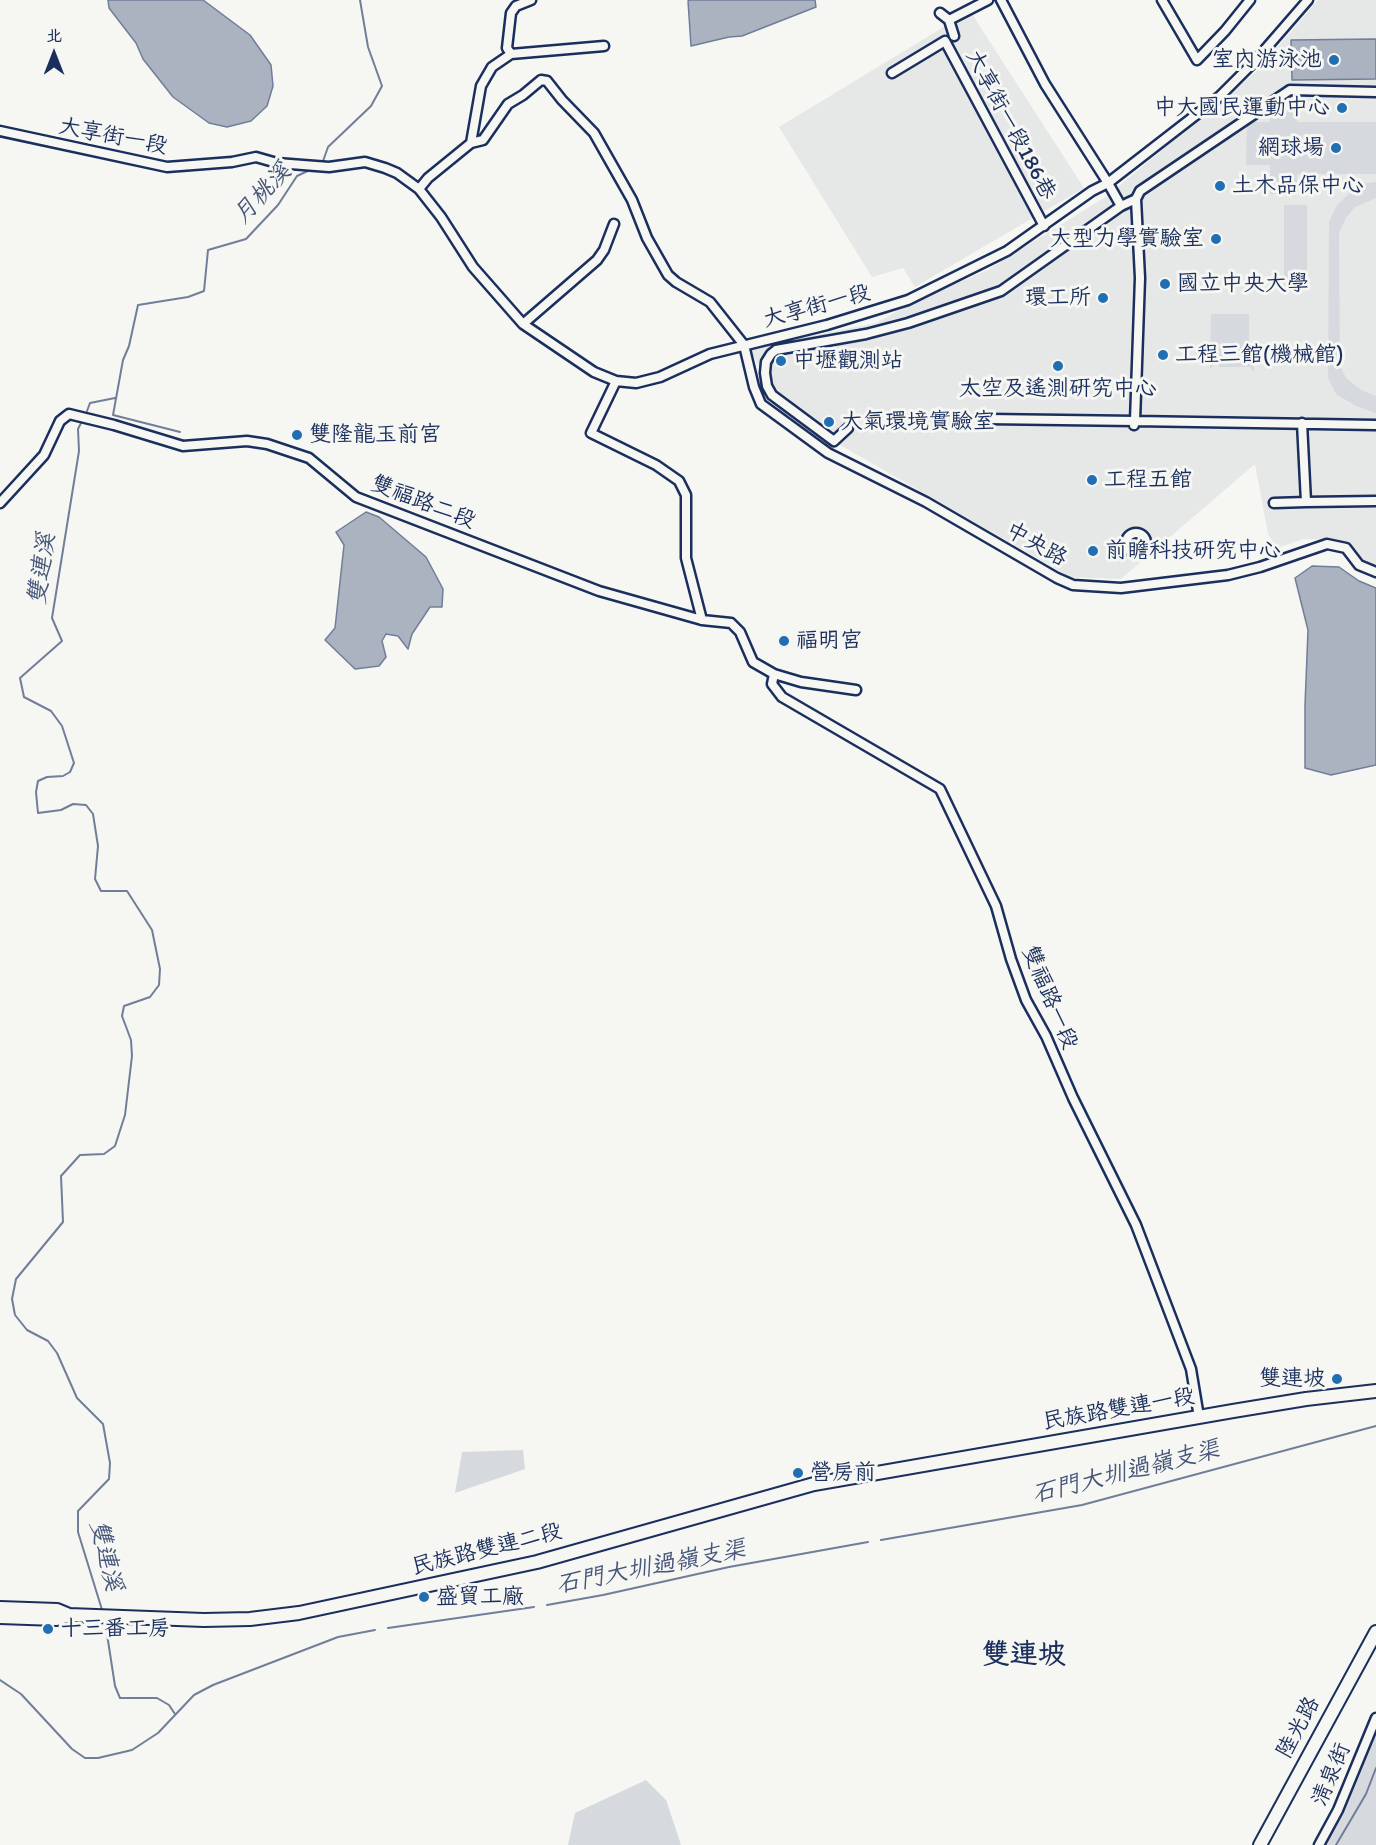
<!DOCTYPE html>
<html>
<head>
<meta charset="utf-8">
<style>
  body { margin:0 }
  #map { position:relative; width:1376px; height:1845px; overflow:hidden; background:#f6f6f2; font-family:Itim,"LXGW WenKai TC",sans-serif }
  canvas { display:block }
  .north { position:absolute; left:24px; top:24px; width:60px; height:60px; -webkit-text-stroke:4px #f6f6f2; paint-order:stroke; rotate:0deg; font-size:16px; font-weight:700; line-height:24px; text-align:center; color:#1b2f5e }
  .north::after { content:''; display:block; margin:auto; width:21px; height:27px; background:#1b2f5e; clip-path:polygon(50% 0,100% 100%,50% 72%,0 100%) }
</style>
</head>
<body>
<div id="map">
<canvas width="1376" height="1845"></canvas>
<div class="north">北</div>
</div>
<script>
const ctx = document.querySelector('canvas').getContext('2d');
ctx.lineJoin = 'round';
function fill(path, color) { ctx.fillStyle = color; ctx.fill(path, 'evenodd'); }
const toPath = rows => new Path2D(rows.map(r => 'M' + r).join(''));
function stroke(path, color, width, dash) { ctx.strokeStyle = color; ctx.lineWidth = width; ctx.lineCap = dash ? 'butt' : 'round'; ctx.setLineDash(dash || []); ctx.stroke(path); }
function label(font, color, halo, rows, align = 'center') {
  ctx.font = font + ' Itim,"LXGW WenKai TC",sans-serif'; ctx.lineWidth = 6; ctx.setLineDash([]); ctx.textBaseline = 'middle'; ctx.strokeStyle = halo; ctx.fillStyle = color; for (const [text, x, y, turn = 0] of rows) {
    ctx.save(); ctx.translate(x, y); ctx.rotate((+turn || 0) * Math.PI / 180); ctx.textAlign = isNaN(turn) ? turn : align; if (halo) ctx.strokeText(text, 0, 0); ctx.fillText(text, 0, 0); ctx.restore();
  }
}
fill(toPath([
  [1318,0,1376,0,1376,568,1332,540,1304,539,1277,548,1268,534,1255,464,1121,579,1070,577,779,410,750,348,876,323,923,297,986,271,1107,196,1257,71],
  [970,11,1084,188,915,287,903,268,872,277,779,127]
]), '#e6e7e7');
fill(toPath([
  [1270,105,1297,105,1297,122,1376,122,1376,174,1297,174,1297,194,1270,194,1270,165,1246,165,1247,122,1270,122],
  [1376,182,1376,198,1355,207,1346,218,1339,233,1340,367,1347,379,1361,390,1376,396,1376,413,1356,406,1336,394,1328,378,1329,222,1337,205,1352,191,1367,183],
  [1284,205,1307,205,1307,288,1284,288],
  [1211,314,1249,314,1249,345,1254,346,1254,372,1250,367,1219,367,1218,364,1215,364,1210,369],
  [523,1450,525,1469,455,1493,462,1452],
  [1376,1735,1376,1845,1325,1845,1345,1811],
  [646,1780,666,1800,681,1845,568,1845,575,1813]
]), '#d6d9dd');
const water = toPath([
  [108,0,203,0,250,35,271,65,273,86,267,106,251,121,227,127,209,123,173,97,143,59,136,43,109,8,108,0],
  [690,0,815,0,816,7,742,36,729,37,691,46,688,1,690,0],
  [1376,39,1376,79,1292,80,1291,40,1376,39],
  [366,512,379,517,426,557,443,589,442,607,430,607,412,634,408,649,398,636,386,634,382,641,386,657,379,666,355,669,325,640,335,628,344,545,336,532,366,512],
  [1312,566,1339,567,1359,581,1376,588,1376,765,1331,775,1305,768,1305,705,1308,630,1295,578,1312,566]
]);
fill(water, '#abb2c0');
stroke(water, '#717e99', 1.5);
stroke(toPath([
  [322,164,328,147,371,106,382,86,368,47,360,0],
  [87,411,90,403,115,398],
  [81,423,78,429,79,451,52,618,62,641,20,678,24,697,51,711,62,726,74,763,70,772,63,776,47,777,38,781,36,792,38,813,61,810,73,804,86,805,93,814,98,846,95,879,101,891,127,891,152,930,160,969,159,985,150,997,124,1006,122,1016,131,1040,132,1056,125,1115,115,1146,104,1154,80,1155,61,1176,63,1222,16,1279,12,1299,15,1315,27,1330,48,1341,57,1353,77,1398,103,1424,110,1463,109,1479,78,1511,78,1532,103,1613],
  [180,432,113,415,123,360,129,346,138,305,188,297,204,291,208,250,246,239,278,205,297,176,312,169],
  [881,1540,1082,1505,1376,1426],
  [547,1605,603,1595,729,1567,868,1542],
  [105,1621,115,1686,120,1698,157,1698,169,1705,175,1714],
  [388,1628,534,1607],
  [0,1680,21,1694,72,1749,85,1758,98,1758,132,1750,158,1733,194,1695,213,1685,338,1637,375,1630],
  [1336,1845,1366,1794,1376,1768]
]), '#717e99', 2);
const street = toPath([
  [1001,0,1045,84,1108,183,1121,206],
  [1162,0,1197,60,1225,31,1250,0],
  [940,13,949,20,988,0],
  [949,20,954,36],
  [511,54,507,48,511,13,516,6,531,0],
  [892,73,945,41,1044,226],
  [1376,92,1290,90,1140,191,1136,199,1140,278,1135,421,1376,425],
  [0,131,167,167,232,162,256,157,277,163,329,167,365,162,385,168,397,173,419,189,441,217,473,267,523,324,594,372,616,381,636,383,660,377,710,354,827,325,908,300,1007,251,1092,191,1108,183,1219,97,1255,61,1308,0],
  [471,143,483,140,508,104,523,95,541,80,547,81,562,100,594,133,632,200,647,238,668,275,676,282,710,302,744,345,754,387,761,404,828,453,926,502,1057,578,1073,585,1121,588,1228,575,1260,567,1327,544,1346,548,1359,565,1376,572],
  [419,189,428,178,471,143,481,86,492,67,511,54,604,46],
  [523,324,597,260,604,250,614,224],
  [616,381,591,433,656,465,679,481,686,495,686,558,702,620],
  [988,419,1135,421,1134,425],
  [848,428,834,441,772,395,767,386,765,373,766,362,771,354,776,350,866,334,908,323,1001,291,1121,206,1136,199],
  [1306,502,1376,501],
  [0,503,44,455,60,421,69,414,114,425,183,446,247,441,267,444,309,458,356,497,599,591,702,620,731,623,740,632,753,662,774,674,801,682,856,690],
  [1274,503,1306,502,1302,423],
  '1126 543a10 10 0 1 1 20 0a10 10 0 1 1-20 0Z',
  [774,674,772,684,782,697,940,789,996,906,1011,959,1026,1000,1046,1036,1073,1098,1136,1225,1191,1369,1199,1417],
  [1319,1845,1338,1810,1376,1718]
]);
const secondary = toPath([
  [0,1608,57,1610,69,1615,204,1620,250,1619,299,1613,537,1562,814,1484,1233,1411,1306,1399,1376,1391],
  [0,1617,56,1619,69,1615],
  [1260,1845,1376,1632]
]);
stroke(street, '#1b2f5e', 13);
stroke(secondary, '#1b2f5e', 16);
stroke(street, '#f6f6f2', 8);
stroke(secondary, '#f6f6f2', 12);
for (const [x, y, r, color] of [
  [1334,60,6,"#1f6fb2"],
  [1342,108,6,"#1f6fb2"],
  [1336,148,6,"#1f6fb2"],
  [1220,186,6,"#1f6fb2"],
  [1216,239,6,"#1f6fb2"],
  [1165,284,6,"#1f6fb2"],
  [1103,298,6,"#1f6fb2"],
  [1163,355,6,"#1f6fb2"],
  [781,361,6,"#1f6fb2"],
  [1058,366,6,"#1f6fb2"],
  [829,422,6,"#1f6fb2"],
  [297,435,6,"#1f6fb2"],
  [1092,480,6,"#1f6fb2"],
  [1093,551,6,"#1f6fb2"],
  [784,641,6,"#1f6fb2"],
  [1337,1379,6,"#1f6fb2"],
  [798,1473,6,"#1f6fb2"],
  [424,1597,6,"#1f6fb2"],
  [48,1629,6,"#1f6fb2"]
]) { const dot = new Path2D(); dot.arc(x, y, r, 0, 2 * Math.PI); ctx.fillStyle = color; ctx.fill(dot); stroke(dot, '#f6f6f2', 2); }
label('22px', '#1b2f5e', '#f6f6f2', [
  ["室內游泳池",1322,60,"right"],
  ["中大國民運動中心",1330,108,"right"],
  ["網球場",1324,148,"right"],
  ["土木品保中心",1232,186],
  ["大型力學實驗室",1204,239,"right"],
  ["國立中央大學",1177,284],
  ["環工所",1091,298,"right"],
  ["工程三館(機械館)",1175,355],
  ["中壢觀測站",793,361],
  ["太空及遙測研究中心",1058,389,"center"],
  ["大氣環境實驗室",841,422],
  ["雙隆龍玉前宮",309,435],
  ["工程五館",1104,480],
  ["前瞻科技研究中心",1105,551],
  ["福明宮",796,641],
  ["雙連坡",1325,1379,"right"],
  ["營房前",810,1473],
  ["盛貿工廠",436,1597],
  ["十三番工房",60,1629]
], 'left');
label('22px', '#1b2f5e', '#f6f6f2', [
  ["大享街一段186巷",1010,125,62],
  ["大享街一段",113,137,11],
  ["大享街一段",817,307,-15],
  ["雙福路二段",423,503,21],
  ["中央路",1036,545,29],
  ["雙福路一段",1049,998,67],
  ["民族路雙連一段",1119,1410,-10],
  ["民族路雙連二段",487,1550,-14],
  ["陸光路",1299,1728,-62],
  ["清泉街",1332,1775,-67]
]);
label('italic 24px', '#46567b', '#f6f6f2', [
  ["月桃溪",263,194,-47],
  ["雙連溪",43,569,-82],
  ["石門大圳過嶺支渠",1126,1473,-14],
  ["雙連溪",105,1556,76],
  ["石門大圳過嶺支渠",651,1568,-11]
]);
label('bold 28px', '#1b2f5e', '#f6f6f2', [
  ["雙連坡",1024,1656]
]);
</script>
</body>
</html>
